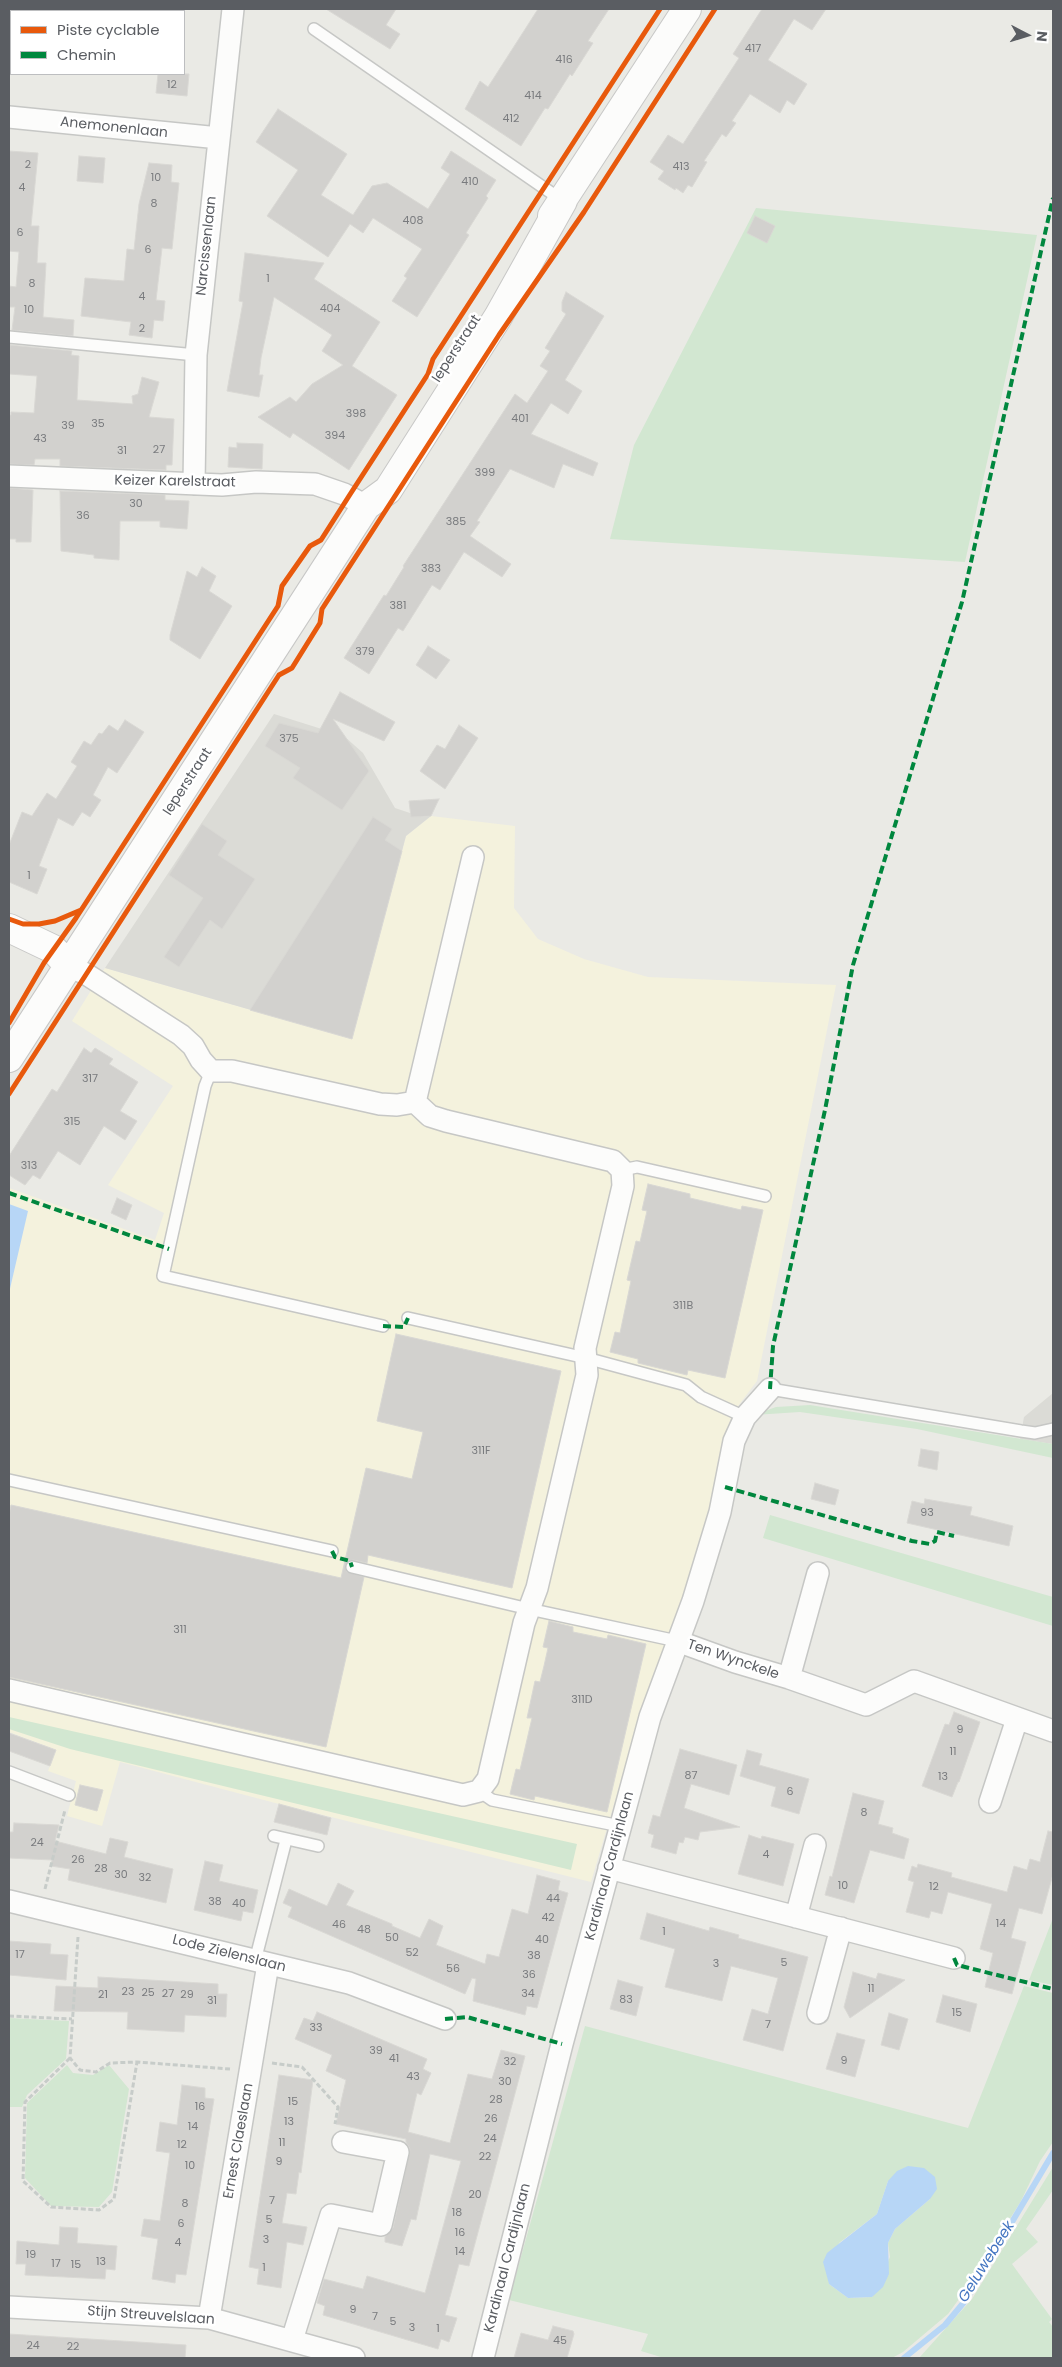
<!DOCTYPE html>
<html>
<head>
<meta charset="utf-8">
<style>
  body { margin:0 }
  #map { position:relative; width:1062px; height:2367px; overflow:hidden; background:#eaeae5; font-family:Poppins,sans-serif }
  canvas { display:block }
  .frame { position:absolute; inset:0; border:10px solid #5a5d62; pointer-events:none }
  .legend { position:absolute; left:10px; top:10px; width:175px; height:65px; box-sizing:border-box; background:#fff; border:1px solid #bdbec0; margin:0; padding:6px 9px; list-style:none; font-size:15px; color:#5a5d62 }
  .legend li { display:flex; align-items:center; gap:10px; height:25px }
  .legend b { width:25px; border:1px solid #bdbec0 }
  .north { position:absolute; left:1002px; top:10px; width:50px; height:50px; -webkit-text-stroke:4px #fff; paint-order:stroke; rotate:95deg; font-size:14px; font-weight:700; line-height:20px; text-align:center; color:#5a5d62 }
  .north::after { content:''; display:block; margin:auto; width:18px; height:22px; background:#5a5d62; clip-path:polygon(50% 0,100% 100%,50% 72%,0 100%) }
</style>
</head>
<body>
<div id="map">
<canvas width="1062" height="2367"></canvas>
<div class="frame"></div>
<ul class="legend">
<li><b style="height:6px;background:#e8590c"></b>Piste cyclable</li>
<li><b style="height:6px;background:#00873e"></b>Chemin</li>
</ul>
<div class="north">N</div>
</div>
<script>
const ctx = document.querySelector('canvas').getContext('2d');
ctx.lineJoin = 'round';
function fill(path, color) { ctx.fillStyle = color; ctx.fill(path, 'evenodd'); }
const toPath = rows => new Path2D(rows.map(r => 'M' + r).join(''));
function stroke(path, color, width, dash) { ctx.strokeStyle = color; ctx.lineWidth = width; ctx.lineCap = dash ? 'butt' : 'round'; ctx.setLineDash(dash || []); ctx.stroke(path); }
function label(font, color, halo, rows, align = 'center') {
  ctx.font = font + ' Poppins,sans-serif'; ctx.lineWidth = 5; ctx.setLineDash([]); ctx.textBaseline = 'middle'; ctx.strokeStyle = halo; ctx.fillStyle = color; for (const [text, x, y, turn = 0] of rows) {
    ctx.save(); ctx.translate(x, y); ctx.rotate((+turn || 0) * Math.PI / 180); ctx.textAlign = isNaN(turn) ? turn : align; if (halo) ctx.strokeText(text, 0, 0); ctx.fillText(text, 0, 0); ctx.restore();
  }
}
fill(toPath([
  [431,816,515,826,514,908,538,939,584,959,648,977,836,985,757,1381,732,1414,717,1465,714,1499,706,1527,669,1639,640,1716,591,1882,279,1804,120,1762,102,1826,67,1816,76,1781,48,1771,56,1750,9,1732,9,1188,155,1240,164,1213,108,1185,173,1086,72,1021,105,968,352,1039,406,836]
]), '#f4f2dd');
fill(toPath([
  [274,714,344,736,363,753,395,808,410,813,421,813,422,817,431,816,406,836,352,1039,105,968],
  [1053,1393,1053,1444,1020,1439,1024,1417]
]), '#dbdbd6');
fill(toPath([
  [756,208,1037,235,965,562,610,539,634,445],
  [810,1405,1053,1444,1053,1458,917,1429,800,1412,754,1415,776,1407],
  [770,1515,1053,1597,1053,1626,763,1538],
  [9,1717,577,1844,571,1870,70,1749,9,1729],
  [1053,1918,1053,1985,1029,1980],
  [1024,1986,1053,1993,1053,2142,1040,2161,1021,2201,967,2288,948,2314,903,2352,892,2358,664,2358,641,2351,648,2334,509,2300,585,2026,968,2128],
  [888,2181,930,2199,895,2229,888,2243,890,2257,872,2297,848,2298,829,2284,839,2243,877,2214],
  [9,2018,69,2021,66,2059,27,2095,22,2107,9,2107],
  [67,2065,73,2073,93,2075,109,2065,129,2089,112,2192,99,2207,51,2206,25,2178,27,2103],
  [1053,2167,1053,2190,1026,2229,1038,2242,1012,2264,1052,2319,1049,2322,1053,2327,1053,2358,919,2358,972,2299]
]), '#d2e7d1');
fill(toPath([
  [9,1204,28,1211,9,1293],
  [908,2166,924,2168,935,2177,937,2189,930,2199,895,2229,888,2243,889,2274,883,2287,872,2297,848,2298,829,2284,823,2262,827,2253,877,2214,888,2181,897,2171]
]), '#b7d6f6');
stroke(toPath([
  [904,2358,945,2325,965,2301,1053,2153]
]), '#b7d6f6', 6);
const building = toPath([
  [326,9,396,9,386,25,400,34,390,49,326,9],
  [538,9,609,9,588,41,593,43,572,76,570,74,548,109,545,108,521,146,465,109,480,81,488,87,538,9],
  [762,9,826,9,812,30,794,19,768,60,807,84,794,105,787,100,780,113,750,94,732,121,736,123,726,137,722,134,704,161,707,162,692,187,688,185,683,193,676,188,675,190,658,179,664,171,650,162,668,135,683,144,739,58,733,54,762,9],
  [158,74,189,74,187,96,156,93,158,74],
  [278,109,347,154,321,195,353,215,372,186,387,183,428,209,450,174,441,168,451,151,496,180,486,196,488,198,466,233,469,235,417,317,392,301,407,278,404,276,422,249,373,218,363,233,350,224,328,257,267,216,298,170,256,142,278,109],
  [9,151,38,153,31,226,39,226,37,263,46,263,43,317,74,320,73,336,12,330,15,307,9,307,9,286,16,287,19,252,9,251,9,151],
  [79,156,105,158,103,183,77,181,79,156],
  [149,163,172,165,171,182,179,183,172,249,162,248,156,300,165,301,163,321,154,320,152,338,129,335,131,322,81,316,85,278,124,281,127,249,134,250,139,204,149,163],
  [755,216,775,226,767,243,747,233,755,216],
  [245,253,324,263,314,279,380,322,352,366,397,395,349,470,293,433,290,438,258,417,290,397,296,402,312,384,343,365,322,351,332,335,274,297,261,358,259,375,263,375,259,397,227,391,243,302,239,301,245,253],
  [566,292,604,316,565,380,582,391,568,414,551,403,531,434,598,463,593,476,563,464,554,488,510,469,477,521,480,522,470,536,511,564,502,577,464,552,440,590,432,585,403,631,398,628,369,674,344,658,384,595,386,596,404,567,403,566,515,394,527,403,548,371,540,366,550,351,545,348,566,314,562,311,562,302,566,292],
  [10,345,72,351,71,355,79,356,77,400,133,404,132,396,138,394,142,377,159,382,149,417,174,419,172,465,166,465,166,470,60,466,60,459,35,459,34,465,9,464,9,415,11,415,11,412,34,413,37,376,9,374,10,345],
  [237,443,263,444,262,469,228,467,229,447,237,448,237,443],
  [9,488,33,490,31,542,16,542,16,539,9,539,9,488],
  [60,491,165,495,165,500,189,501,187,529,160,527,160,521,120,521,119,560,94,558,94,555,61,551,60,491],
  [202,567,216,576,209,591,232,606,200,659,170,640,170,635,187,571,197,577,202,567],
  [428,646,450,660,436,679,416,665,428,646],
  [340,692,395,722,384,741,333,719,369,771,342,810,293,778,300,768,265,746,279,723,318,733,340,692],
  [125,720,144,732,117,773,108,767,93,795,101,800,90,817,82,812,73,826,58,818,39,866,47,869,37,894,9,882,9,845,22,812,32,816,47,793,56,799,77,766,71,762,84,741,91,745,99,733,102,734,109,725,118,731,125,720],
  [459,725,478,738,445,789,420,771,437,745,445,749,459,725],
  [439,799,431,816,411,817,409,801,439,799],
  [373,817,392,829,385,840,402,851,352,1039,250,1010,373,817],
  [202,824,227,841,218,855,255,879,222,929,210,920,179,967,164,957,203,898,169,875,202,824],
  [84,1048,91,1053,95,1048,113,1059,109,1064,138,1082,120,1111,137,1121,125,1140,104,1126,80,1165,58,1151,40,1179,33,1175,25,1185,9,1175,9,1156,52,1089,57,1092,84,1048],
  [648,1184,690,1194,690,1198,741,1210,742,1206,763,1210,725,1378,688,1370,687,1375,638,1363,638,1359,610,1352,615,1332,620,1333,631,1281,627,1280,636,1241,640,1242,647,1211,642,1210,648,1184],
  [117,1198,132,1205,126,1220,111,1213,117,1198],
  [396,1334,561,1371,512,1588,368,1555,367,1563,353,1560,347,1562,345,1566,347,1572,364,1577,326,1747,9,1677,9,1515,11,1505,341,1578,366,1468,412,1479,423,1432,377,1421,396,1334],
  [921,1449,939,1452,937,1470,918,1466,921,1449],
  [815,1483,839,1490,835,1505,811,1499,815,1483],
  [925,1499,972,1507,970,1515,1013,1526,1009,1546,907,1523,912,1501,924,1504,925,1499],
  [549,1621,573,1627,573,1632,607,1639,608,1635,646,1644,607,1812,535,1796,534,1800,510,1794,516,1769,520,1770,532,1718,527,1718,535,1681,540,1682,544,1666,548,1648,543,1647,549,1621],
  [954,1712,980,1722,959,1782,958,1782,952,1797,922,1786,945,1724,949,1725,954,1712],
  [9,1733,56,1750,50,1766,9,1751,9,1733],
  [680,1749,737,1765,729,1795,691,1784,684,1808,740,1827,700,1832,698,1840,685,1837,683,1843,679,1842,676,1854,651,1847,654,1835,648,1833,653,1815,660,1817,680,1749],
  [747,1750,762,1754,759,1765,809,1779,799,1814,771,1806,776,1787,740,1776,747,1750],
  [80,1785,103,1790,97,1811,75,1805,80,1785],
  [853,1793,884,1801,878,1824,893,1828,892,1833,909,1839,904,1859,870,1850,854,1903,825,1895,830,1876,832,1877,853,1793],
  [279,1804,331,1818,327,1835,274,1822,279,1804],
  [14,1823,59,1825,55,1841,106,1854,110,1838,128,1842,124,1857,173,1869,166,1903,68,1880,70,1869,51,1866,52,1860,9,1858,9,1832,13,1832,14,1823],
  [1048,1831,1053,1832,1053,1874,1042,1914,1019,1908,1011,1938,1026,1942,1012,1994,985,1987,993,1953,980,1949,992,1904,948,1892,942,1914,931,1911,929,1918,906,1912,914,1882,908,1880,912,1866,917,1868,918,1864,952,1873,951,1877,1007,1892,1014,1866,1027,1870,1030,1859,1040,1862,1048,1831],
  [749,1835,761,1839,762,1836,794,1844,783,1886,738,1874,749,1835],
  [205,1861,223,1865,219,1881,258,1890,253,1913,243,1911,241,1921,194,1910,205,1861],
  [537,1875,560,1881,558,1890,568,1893,537,2008,527,2006,525,2015,473,2001,476,1979,472,1978,465,1994,288,1917,292,1907,283,1903,289,1889,327,1906,338,1883,354,1891,346,1905,392,1924,392,1926,420,1938,429,1919,443,1926,436,1945,485,1964,487,1954,499,1957,512,1909,528,1914,537,1875],
  [647,1913,709,1931,710,1927,739,1935,738,1938,808,1957,783,2051,743,2040,752,2009,768,2014,778,1978,731,1966,722,2001,665,1987,675,1949,640,1939,647,1913],
  [9,1941,51,1944,50,1954,68,1955,66,1980,9,1975,9,1941],
  [853,1972,876,1979,878,1973,905,1980,850,2018,844,2007,853,1972],
  [98,1977,218,1984,218,1994,227,1994,226,2017,185,2015,184,2032,127,2029,128,2012,54,2011,56,1986,98,1988,98,1977],
  [618,1980,643,1987,636,2016,610,2009,618,1980],
  [943,1995,977,2004,970,2032,936,2022,943,1995],
  [317,2012,427,2059,423,2069,431,2073,421,2095,417,2093,408,2132,450,2143,468,2074,492,2079,501,2050,525,2056,469,2266,459,2264,445,2315,457,2318,449,2342,441,2339,438,2349,323,2315,325,2306,317,2303,324,2279,363,2289,367,2276,425,2293,461,2161,430,2154,416,2220,411,2219,402,2246,385,2242,385,2237,393,2228,410,2149,406,2142,406,2139,336,2124,346,2080,326,2071,332,2055,295,2039,304,2018,313,2021,317,2012],
  [889,2013,908,2019,899,2050,881,2045,889,2013],
  [837,2033,865,2040,855,2077,826,2069,837,2033],
  [279,2075,313,2080,301,2173,299,2172,296,2194,287,2193,282,2223,307,2227,303,2245,287,2242,281,2288,257,2284,259,2269,249,2267,279,2075],
  [182,2085,205,2088,205,2098,214,2099,186,2275,176,2274,175,2283,152,2279,158,2239,141,2236,144,2219,160,2221,170,2153,156,2151,160,2122,177,2125,182,2085],
  [60,2227,78,2228,77,2243,117,2246,115,2270,106,2269,105,2279,25,2275,26,2264,16,2264,17,2241,59,2245,60,2227],
  [553,2326,573,2331,574,2334,567,2358,514,2358,521,2333,548,2340,553,2326],
  [9,2334,186,2345,185,2358,9,2358,9,2334]
]);
fill(building, '#d2d1ce');
stroke(building, '#d9d8d4', 1);
const lane = toPath([
  [314,29,563,201],
  [9,337,196,355],
  [211,1071,205,1086,163,1276,383,1326],
  [622,1170,637,1167,765,1196],
  [408,1318,586,1358,686,1385,701,1397,745,1417],
  [770,1389,1021,1431,1035,1433,1053,1429],
  [9,1480,332,1551],
  [352,1567,529,1609,677,1641],
  [9,1772,69,1795],
  [479,1791,492,1800,620,1826],
  [274,1836,318,1846],
  [255,1961,286,1840]
]);
const street = toPath([
  [9,117,219,138],
  [9,476,222,485,256,482,315,484,344,494,366,506],
  [194,484,196,355,233,9],
  [415,1102,473,857],
  [677,1641,735,1662,789,1678,866,1705,914,1681,1053,1731],
  [789,1678,818,1573],
  [9,1690,463,1795,479,1791,488,1779,524,1623,537,1588,587,1375,585,1348,623,1186,622,1170,613,1161,446,1121,430,1116,415,1102,397,1105,380,1104,232,1071,211,1071,201,1060,193,1046,181,1035,86,974,69,966],
  [990,1802,1017,1719],
  [609,1868,954,1958],
  [9,1901,349,1983,445,2019],
  [796,1917,815,1845],
  [818,2013,841,1928],
  [9,2307,209,2318,354,2358],
  [209,2318,268,1964],
  [292,2340,331,2215,381,2225,398,2152,343,2142],
  [483,2358,562,2044,650,1717,693,1601,720,1512,734,1441,745,1417,770,1389]
]);
const secondary = toPath([
  [552,216,687,9],
  [9,928,53,949,69,966],
  [9,1058,366,506,388,490,498,317,563,201]
]);
stroke(lane, '#c6c7c5', 14);
stroke(street, '#c6c7c5', 24);
stroke(secondary, '#c7c7c6', 30);
stroke(toPath([
  [45,1889,65,1810],
  [78,1937,70,2058,80,2070,96,2072,110,2063,137,2062,230,2069],
  [9,2016,72,2019],
  [70,2058,25,2102,23,2181,51,2207,99,2210,114,2199,137,2062],
  [272,2063,302,2067,338,2107,335,2124]
]), '#c7ccc9', 3, [5, 2.5]);
stroke(lane, '#fcfcfb', 11);
stroke(street, '#fcfcfb', 21);
stroke(secondary, '#fcfcfb', 28);
stroke(toPath([
  [9,1193,169,1249],
  [383,1326,404,1327,408,1318],
  [770,1389,773,1346,825,1110,853,965,962,602,1053,198],
  [725,1487,912,1541,930,1544,935,1541,937,1532,954,1536],
  [332,1551,335,1557,350,1561,352,1567],
  [954,1958,957,1965,1053,1989],
  [445,2019,467,2017,562,2044]
]), '#00873e', 4, [8, 4]);
stroke(toPath([
  [9,919,23,924,39,924,55,921,81,910],
  [9,1023,44,963,76,918,278,606,282,586,310,546,321,540,349,496,428,374,433,359,660,9],
  [9,1094,279,675,292,668,320,623,322,609,499,335,584,212,715,9]
]), '#e8590c', 5);
label('11px', '#797b7e', null, [
  ["417",753,49],
  ["416",564,60],
  ["12",172,85],
  ["414",533,96],
  ["412",511,119],
  ["2",28,165],
  ["413",681,167],
  ["10",156,178],
  ["410",470,182],
  ["4",22,188],
  ["8",154,204],
  ["408",413,221],
  ["6",20,233],
  ["6",148,250],
  ["1",268,279],
  ["8",32,284],
  ["4",142,297],
  ["404",330,309],
  ["10",29,310],
  ["2",142,329],
  ["398",356,414],
  ["401",520,419],
  ["35",98,424],
  ["39",68,426],
  ["394",335,436],
  ["43",40,439],
  ["27",159,450],
  ["31",122,451],
  ["399",485,473],
  ["30",136,504],
  ["36",83,516],
  ["385",456,522],
  ["383",431,569],
  ["381",398,606],
  ["379",365,652],
  ["375",289,739],
  ["1",29,876],
  ["317",90,1079],
  ["315",72,1122],
  ["313",29,1166],
  ["311B",683,1306],
  ["311F",481,1451],
  ["93",927,1513],
  ["311",180,1630],
  ["311D",582,1700],
  ["9",960,1730],
  ["11",953,1752],
  ["87",691,1776],
  ["13",943,1777],
  ["6",790,1792],
  ["8",864,1813],
  ["24",37,1843],
  ["4",766,1855],
  ["26",78,1860],
  ["28",101,1869],
  ["30",121,1875],
  ["32",145,1878],
  ["10",843,1886],
  ["12",934,1887],
  ["44",553,1899],
  ["38",215,1902],
  ["40",239,1904],
  ["42",548,1918],
  ["14",1001,1924],
  ["46",339,1925],
  ["48",364,1930],
  ["1",664,1932],
  ["50",392,1938],
  ["40",542,1940],
  ["52",412,1953],
  ["17",20,1955],
  ["38",534,1956],
  ["5",784,1963],
  ["3",716,1964],
  ["56",453,1969],
  ["36",529,1975],
  ["11",871,1989],
  ["23",128,1992],
  ["25",148,1993],
  ["27",168,1994],
  ["34",528,1994],
  ["21",103,1995],
  ["29",187,1995],
  ["83",626,2000],
  ["31",212,2001],
  ["15",957,2013],
  ["7",768,2025],
  ["33",316,2028],
  ["39",376,2051],
  ["41",394,2059],
  ["9",844,2061],
  ["32",510,2062],
  ["43",413,2077],
  ["30",505,2082],
  ["28",496,2100],
  ["15",293,2102],
  ["16",200,2107],
  ["26",491,2119],
  ["13",289,2122],
  ["14",193,2127],
  ["24",490,2139],
  ["11",282,2143],
  ["12",182,2145],
  ["22",485,2157],
  ["9",279,2162],
  ["10",190,2166],
  ["20",475,2195],
  ["7",272,2201],
  ["8",185,2204],
  ["18",457,2213],
  ["5",269,2220],
  ["6",181,2224],
  ["16",460,2233],
  ["3",266,2240],
  ["4",178,2243],
  ["14",460,2252],
  ["19",31,2255],
  ["13",101,2262],
  ["17",56,2264],
  ["15",76,2265],
  ["1",264,2268],
  ["9",353,2310],
  ["7",375,2317],
  ["5",393,2322],
  ["3",412,2328],
  ["1",438,2329],
  ["45",560,2341],
  ["24",33,2346],
  ["22",73,2347]
]);
label('14px', '#5a5d62', '#fff', [
  ["Anemonenlaan",114,128,6],
  ["Narcissenlaan",207,246,-84],
  ["Ieperstraat",457,349,-57],
  ["Keizer Karelstraat",175,482,1],
  ["Ieperstraat",188,782,-57],
  ["Ten Wynckele",733,1660,19],
  ["Kardinaal Cardijnlaan",610,1866,-75],
  ["Lode Zielenslaan",229,1954,14],
  ["Ernest Claeslaan",239,2141,-80],
  ["Kardinaal Cardijnlaan",508,2258,-76],
  ["Stijn Streuvelslaan",151,2316,4]
]);
label('italic 15px', '#4375c1', '#fff', [
  ["Geluwebeek",987,2262,-58]
]);
</script>
</body>
</html>
